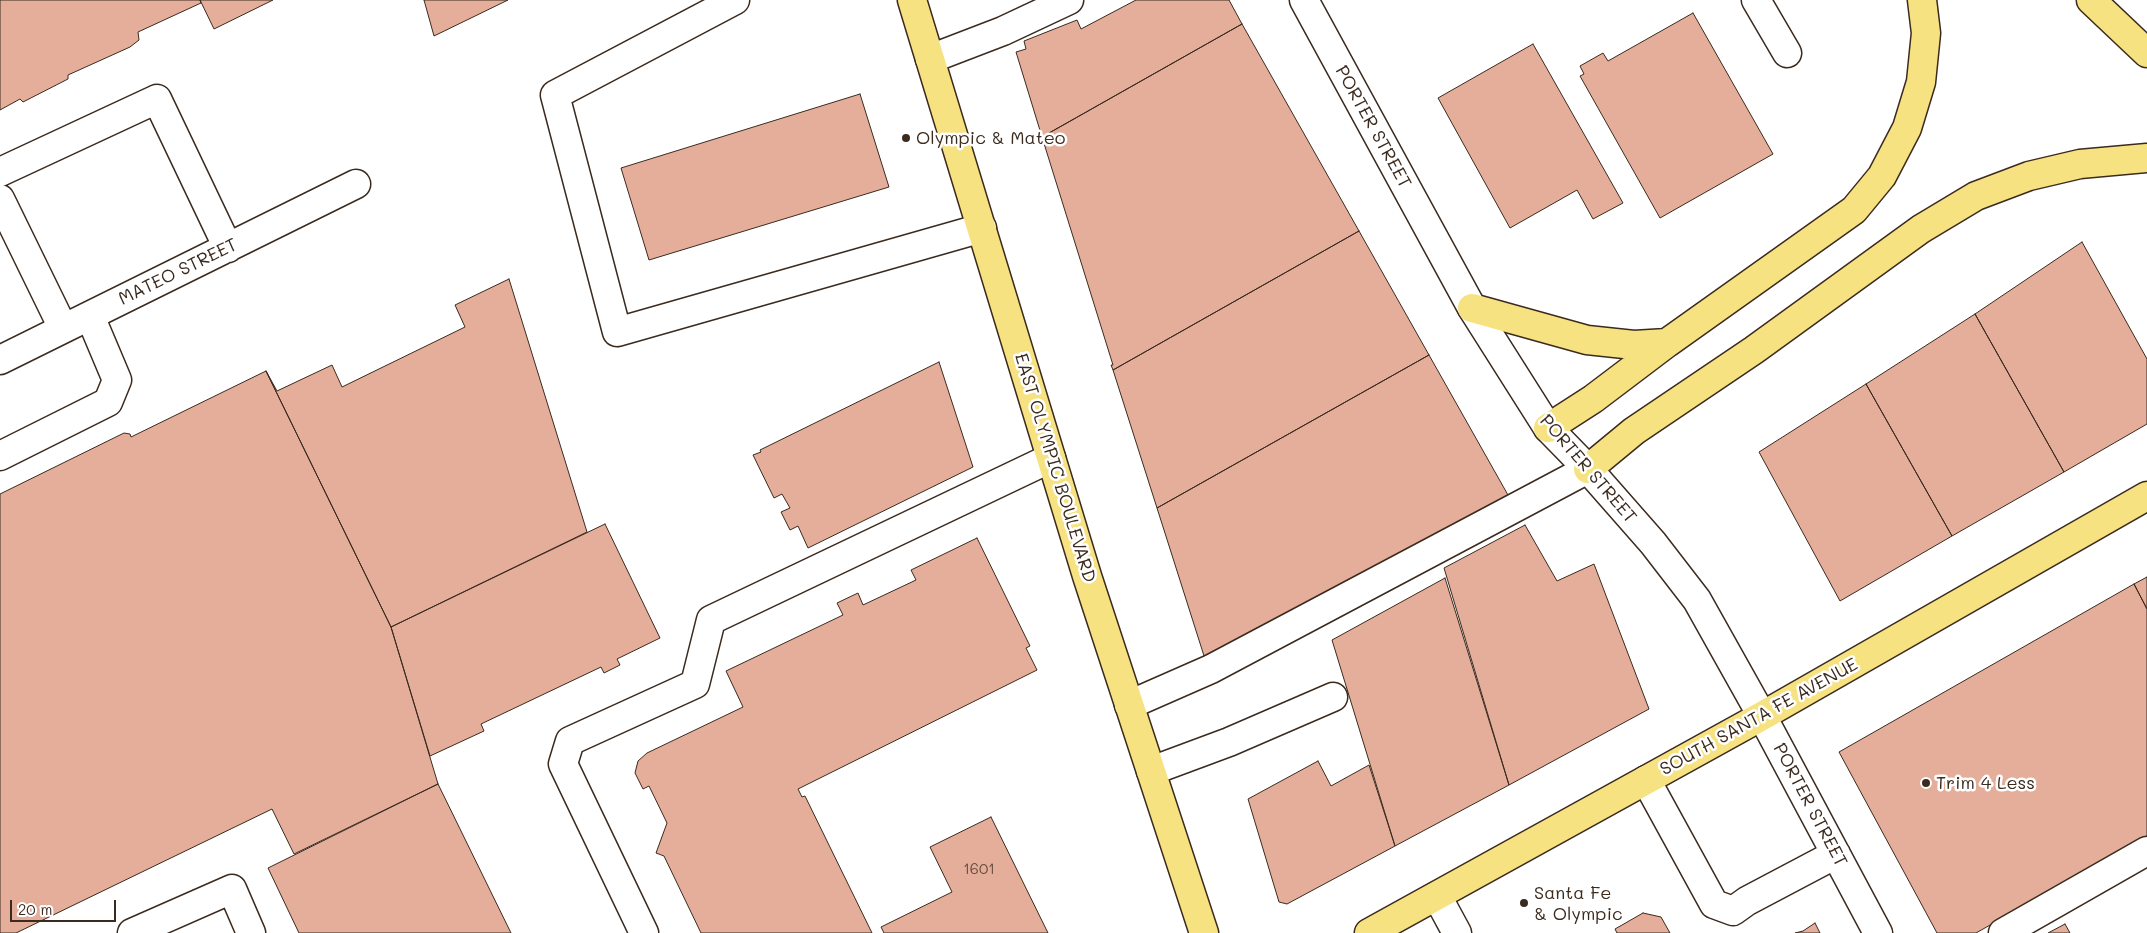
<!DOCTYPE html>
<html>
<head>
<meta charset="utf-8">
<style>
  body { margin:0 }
  #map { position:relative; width:2147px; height:933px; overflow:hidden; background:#fff; font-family:Mali,sans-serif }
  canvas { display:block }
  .scale { position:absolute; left:10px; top:900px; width:106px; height:22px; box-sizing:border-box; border:2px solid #3b2a1e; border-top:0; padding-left:6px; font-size:15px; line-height:18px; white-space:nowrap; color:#3b2a1e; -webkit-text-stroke:4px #fff; paint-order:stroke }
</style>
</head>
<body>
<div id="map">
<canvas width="2147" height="933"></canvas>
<div class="scale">20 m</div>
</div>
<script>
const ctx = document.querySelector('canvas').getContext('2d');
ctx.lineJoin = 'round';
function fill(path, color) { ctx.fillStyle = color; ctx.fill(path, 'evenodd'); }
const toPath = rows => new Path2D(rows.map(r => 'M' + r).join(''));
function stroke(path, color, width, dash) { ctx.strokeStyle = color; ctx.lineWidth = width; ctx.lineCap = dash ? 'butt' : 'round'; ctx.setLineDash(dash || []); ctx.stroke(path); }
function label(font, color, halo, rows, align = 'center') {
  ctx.font = font + ' Mali,sans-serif'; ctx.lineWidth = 5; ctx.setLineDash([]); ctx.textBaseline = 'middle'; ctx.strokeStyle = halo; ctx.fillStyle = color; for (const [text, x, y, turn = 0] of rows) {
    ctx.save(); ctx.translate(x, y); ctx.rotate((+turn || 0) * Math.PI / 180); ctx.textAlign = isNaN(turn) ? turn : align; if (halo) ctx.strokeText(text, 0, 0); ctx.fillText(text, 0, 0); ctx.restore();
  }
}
const building = toPath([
  [0,0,200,0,201,3,138,32,139,40,130,47,68,75,68,79,23,102,20,99,0,110,0,0],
  [200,0,273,0,214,29,200,0],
  [424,0,508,0,434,36,424,0],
  [1136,0,1229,0,1242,24,1042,137,1016,52,1026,49,1024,41,1077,20,1081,29,1136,0],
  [1693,13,1773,154,1660,218,1580,76,1584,74,1580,66,1603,53,1608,61,1693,13],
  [1242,24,1359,231,1113,370,1111,365,1113,365,1042,137,1242,24],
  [1533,44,1623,203,1593,219,1577,190,1510,228,1438,98,1533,44],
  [860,94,889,187,649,260,621,168,860,94],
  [1359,231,1429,355,1157,508,1113,370,1359,231],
  [2082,242,2147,359,2147,424,2064,472,1975,314,2082,242],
  [509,279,587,532,391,627,266,371,277,391,332,365,342,387,465,327,455,305,509,279],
  [1975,314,2064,472,1952,536,1866,384,1975,314],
  [1429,355,1508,495,1205,659,1157,508,1429,355],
  [939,362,973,467,808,548,798,526,790,530,781,512,790,508,782,494,774,498,753,455,761,452,760,450,939,362],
  [266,371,391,627,438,784,294,854,272,809,16,933,0,933,0,494,124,433,130,434,131,437,266,371],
  [1866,384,1952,536,1840,601,1759,452,1866,384],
  [605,524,660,638,617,659,620,665,604,673,601,667,481,724,484,731,430,756,391,627,605,524],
  [1525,525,1557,581,1594,564,1649,709,1509,785,1444,568,1525,525],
  [977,538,1030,646,1026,648,1037,670,798,789,802,797,805,796,872,933,701,933,664,856,656,853,667,823,649,786,643,789,635,773,638,761,647,753,743,707,726,671,843,615,837,603,858,593,863,605,916,580,911,570,977,538],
  [2147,577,2147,609,2134,584,2147,577],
  [1445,578,1509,785,1395,846,1332,640,1445,578],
  [2134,584,2147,609,2147,836,1976,933,1937,933,1839,752,2134,584],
  [1318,761,1331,786,1369,765,1395,846,1287,904,1279,902,1248,799,1318,761],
  [438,784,511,933,299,933,268,868,438,784],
  [991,817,1048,933,884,933,881,927,952,892,930,847,991,817],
  [1643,913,1661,917,1670,933,1617,933,1615,929,1643,913],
  [1815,923,1820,933,1795,933,1803,931,1815,923],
  [2065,924,2070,933,2048,933,2065,924]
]);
fill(building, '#e5ae9b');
stroke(building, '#3b2a1e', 1);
const minor = toPath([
  [735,0,555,95,617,332,982,228],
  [1304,0,1472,308,1548,428,1588,469,1653,543,1697,600,1762,716,1878,933],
  [1756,0,1787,53],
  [930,59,1003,31,1069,0],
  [0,172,157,99,228,248],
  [0,199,63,328],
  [0,360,356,184],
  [0,456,108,402,117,380,90,316],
  [1129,705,1211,669,1588,469],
  [1151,771,1229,742,1333,697],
  [1646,780,1714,904,1733,911,1747,901,1836,854],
  [1437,896,1457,933],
  [132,933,232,889,251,933],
  [644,933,563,764,570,741,695,684,711,620,1051,458],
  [2003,933,2147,851]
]);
const major = toPath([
  [912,0,1087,576,1204,933],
  [1369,933,1762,716,2147,496]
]);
const highway = toPath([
  [2091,0,2147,53],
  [1472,308,1587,340,1634,345,1667,343],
  [1548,428,1593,399,1667,343,1854,210,1882,176,1907,128,1921,82,1926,33,1922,0],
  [1588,469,1634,431,1754,350,1921,229,1976,196,2029,176,2080,164,2147,158]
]);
stroke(minor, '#3b2a1e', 31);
stroke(major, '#3b2a1e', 31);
stroke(highway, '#3b2a1e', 31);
stroke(minor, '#fff', 28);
stroke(major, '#f7e281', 28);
stroke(highway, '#f7e281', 28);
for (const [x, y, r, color] of [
  [906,138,5,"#3b2a1e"],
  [1926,783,5,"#3b2a1e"],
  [1524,903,5,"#3b2a1e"]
]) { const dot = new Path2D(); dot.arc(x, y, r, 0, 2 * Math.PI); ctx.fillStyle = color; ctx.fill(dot); stroke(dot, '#fff', 2); }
label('15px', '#664b3d', null, [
  ["1601",979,869]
]);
label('18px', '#3b2a1e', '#fff', [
  ["PORTER STREET",1373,127,61],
  ["MATEO STREET",178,272,-26],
  ["EAST OLYMPIC BOULEVARD",1055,468,73],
  ["PORTER STREET",1588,469,49],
  ["SOUTH SANTA FE AVENUE",1759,717,-29],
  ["PORTER STREET",1810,805,62]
]);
label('18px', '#3b2a1e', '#fff', [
  ["Olympic & Mateo",916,138],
  ["Trim 4 Less",1936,783],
  ["Santa Fe",1534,893],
  ["& Olympic",1534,914]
], 'left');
</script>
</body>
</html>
